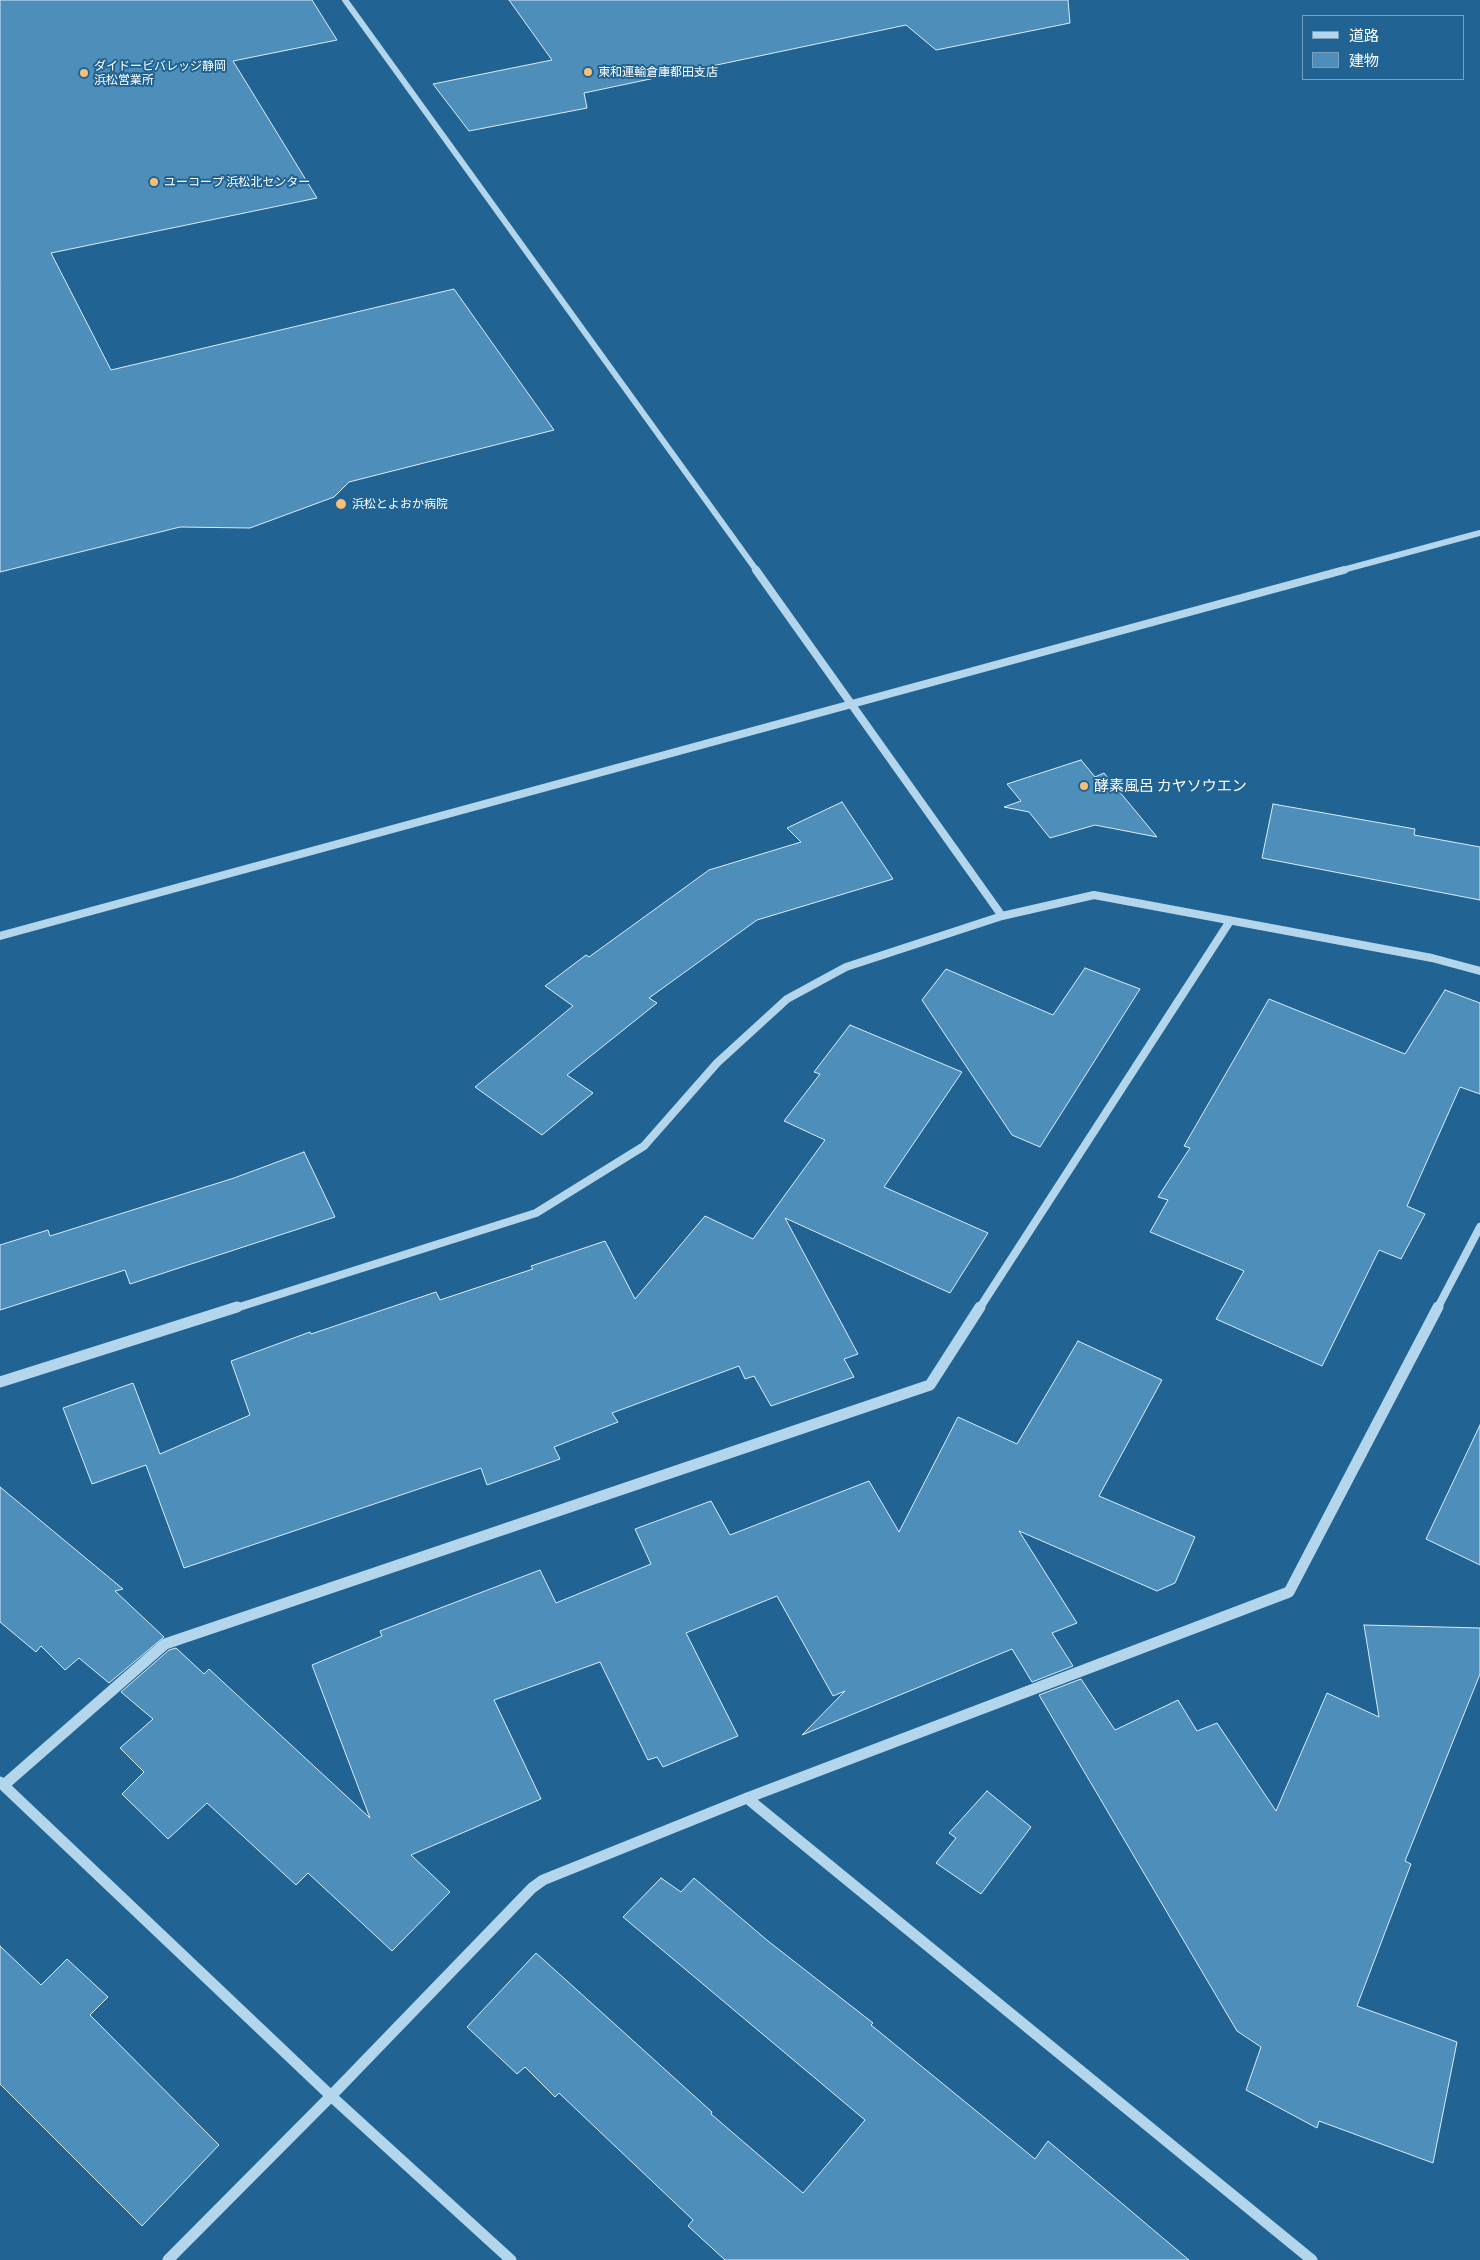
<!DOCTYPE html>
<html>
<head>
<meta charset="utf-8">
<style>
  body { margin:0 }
  #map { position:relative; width:1480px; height:2260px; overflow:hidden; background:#216392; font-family:Commissioner,"Noto Sans JP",sans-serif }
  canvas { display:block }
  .legend { position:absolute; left:1302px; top:15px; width:162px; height:65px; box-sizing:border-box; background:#216392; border:1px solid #7aa1be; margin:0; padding:6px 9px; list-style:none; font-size:15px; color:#fff }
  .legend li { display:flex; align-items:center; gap:10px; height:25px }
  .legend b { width:25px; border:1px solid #7aa1be }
</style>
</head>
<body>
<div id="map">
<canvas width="1480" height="2260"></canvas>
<ul class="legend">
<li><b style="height:6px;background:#b3d6ed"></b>道路</li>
<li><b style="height:14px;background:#4e8eba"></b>建物</li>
</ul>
</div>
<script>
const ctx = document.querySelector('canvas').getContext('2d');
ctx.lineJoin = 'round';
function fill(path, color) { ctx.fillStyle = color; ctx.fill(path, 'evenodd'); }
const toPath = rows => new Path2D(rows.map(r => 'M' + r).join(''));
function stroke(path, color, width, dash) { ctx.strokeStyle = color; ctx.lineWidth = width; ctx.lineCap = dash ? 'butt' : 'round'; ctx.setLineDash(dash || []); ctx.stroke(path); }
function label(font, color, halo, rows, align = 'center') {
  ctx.font = font + ' Commissioner,"Noto Sans JP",sans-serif'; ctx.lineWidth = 4; ctx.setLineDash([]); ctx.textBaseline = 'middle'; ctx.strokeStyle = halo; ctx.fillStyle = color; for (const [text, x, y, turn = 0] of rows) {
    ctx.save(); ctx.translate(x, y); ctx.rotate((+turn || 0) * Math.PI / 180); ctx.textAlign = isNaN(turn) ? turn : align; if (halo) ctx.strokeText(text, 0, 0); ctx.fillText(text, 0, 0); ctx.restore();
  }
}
const building = toPath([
  [0,0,312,0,337,40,233,61,317,198,51,253,111,370,454,289,554,430,349,482,334,497,250,528,180,527,0,572,0,0],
  [509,0,1068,0,1070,23,936,50,906,25,584,93,587,108,469,131,433,84,552,60,509,0],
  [1081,760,1095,777,1104,773,1157,837,1095,825,1050,838,1029,812,1004,807,1021,801,1007,784,1081,760],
  [842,802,893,879,757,920,649,998,657,1003,567,1075,593,1093,542,1135,475,1087,573,1006,545,986,586,955,589,957,709,870,801,842,787,828,842,802],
  [1273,804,1415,829,1414,835,1480,847,1480,900,1262,858,1273,804],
  [1085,968,1140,989,1040,1147,1012,1135,922,1000,946,969,1053,1015,1085,968],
  [1445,990,1480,1003,1480,1094,1460,1087,1407,1206,1425,1214,1401,1259,1379,1250,1322,1366,1216,1319,1244,1271,1150,1232,1168,1200,1158,1197,1190,1148,1184,1146,1269,999,1405,1054,1445,990],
  [850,1025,962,1072,884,1187,988,1233,950,1293,785,1218,858,1354,844,1359,854,1377,771,1406,754,1376,745,1379,739,1366,612,1413,618,1422,554,1447,560,1459,487,1485,481,1468,184,1568,146,1465,92,1484,63,1408,133,1383,160,1454,250,1415,231,1361,310,1332,311,1334,436,1292,440,1300,533,1269,531,1266,605,1241,635,1299,705,1216,753,1239,825,1140,784,1121,820,1074,814,1072,850,1025],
  [304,1152,335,1217,130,1284,125,1270,0,1310,0,1245,48,1230,50,1236,234,1178,304,1152],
  [1078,1341,1162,1380,1099,1496,1195,1537,1175,1583,1157,1591,1019,1531,1077,1623,1052,1633,1073,1666,1032,1682,1012,1649,802,1735,845,1691,833,1696,777,1596,686,1633,738,1736,663,1767,657,1757,648,1760,600,1662,494,1700,541,1799,411,1855,450,1892,392,1951,308,1873,296,1885,207,1803,168,1839,122,1794,144,1772,120,1748,153,1719,121,1692,169,1650,176,1648,204,1674,209,1669,370,1818,312,1665,382,1636,380,1631,540,1570,556,1603,651,1564,635,1529,711,1501,730,1535,869,1481,899,1532,958,1417,1017,1444,1078,1341],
  [1480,1425,1480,1565,1426,1539,1480,1425],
  [0,1487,123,1589,115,1591,164,1637,109,1683,79,1658,65,1670,41,1646,36,1652,0,1622,0,1487],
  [1364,1625,1480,1628,1480,1674,1405,1861,1411,1864,1357,2006,1457,2042,1433,2163,1319,2121,1317,2128,1246,2090,1261,2047,1237,2031,1039,1695,1081,1679,1115,1730,1178,1700,1197,1731,1217,1723,1276,1811,1327,1693,1379,1717,1364,1625],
  [987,1791,1031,1827,981,1894,936,1863,956,1838,949,1833,987,1791],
  [661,1878,681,1892,694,1878,768,1941,873,2023,871,2025,1035,2159,1048,2141,1189,2260,725,2260,688,2226,693,2220,559,2093,555,2097,525,2067,517,2074,467,2027,536,1953,712,2112,711,2114,803,2193,865,2120,623,1917,661,1878],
  [0,1946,41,1985,67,1959,108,1997,90,2015,219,2145,142,2226,0,2084,0,1946]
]);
fill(building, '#4e8eba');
stroke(building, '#d9ecf9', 1);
stroke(toPath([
  [345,0,757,571],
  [1339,571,1480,533]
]), '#b3d6ed', 6);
stroke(toPath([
  [756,570,1002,916],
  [0,936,1344,570],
  [233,1309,536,1213,644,1146,717,1063,787,999,846,967,1002,916,1094,895,1432,958,1480,971],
  [979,1309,1230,921],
  [1437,1309,1480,1227]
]), '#b3d6ed', 8);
stroke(toPath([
  [0,1382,237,1307],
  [0,1782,331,2096,511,2260],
  [4,1785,165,1644,930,1385,980,1307],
  [747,1798,1312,2260],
  [168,2260,331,2096,532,1888,543,1880,747,1798,1289,1592,1438,1307]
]), '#b3d6ed', 11);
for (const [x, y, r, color] of [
  [588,72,5,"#f9bf75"],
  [84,73,5,"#f9bf75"],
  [154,182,5,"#f9bf75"],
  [341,504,6,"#f9bf75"],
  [1084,786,5,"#f9bf75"]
]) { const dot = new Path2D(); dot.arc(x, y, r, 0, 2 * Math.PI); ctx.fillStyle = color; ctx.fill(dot); stroke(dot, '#216392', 2); }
label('12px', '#fff', '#216392', [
  ["ダイドービバレッジ静岡",94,66],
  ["浜松営業所",94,80],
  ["東和運輸倉庫都田支店",598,72],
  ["ユーコープ 浜松北センター",164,182],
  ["浜松とよおか病院",352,504]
], 'left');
label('15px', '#fff', '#216392', [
  ["酵素風呂 カヤソウエン",1094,786]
], 'left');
</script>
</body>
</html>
